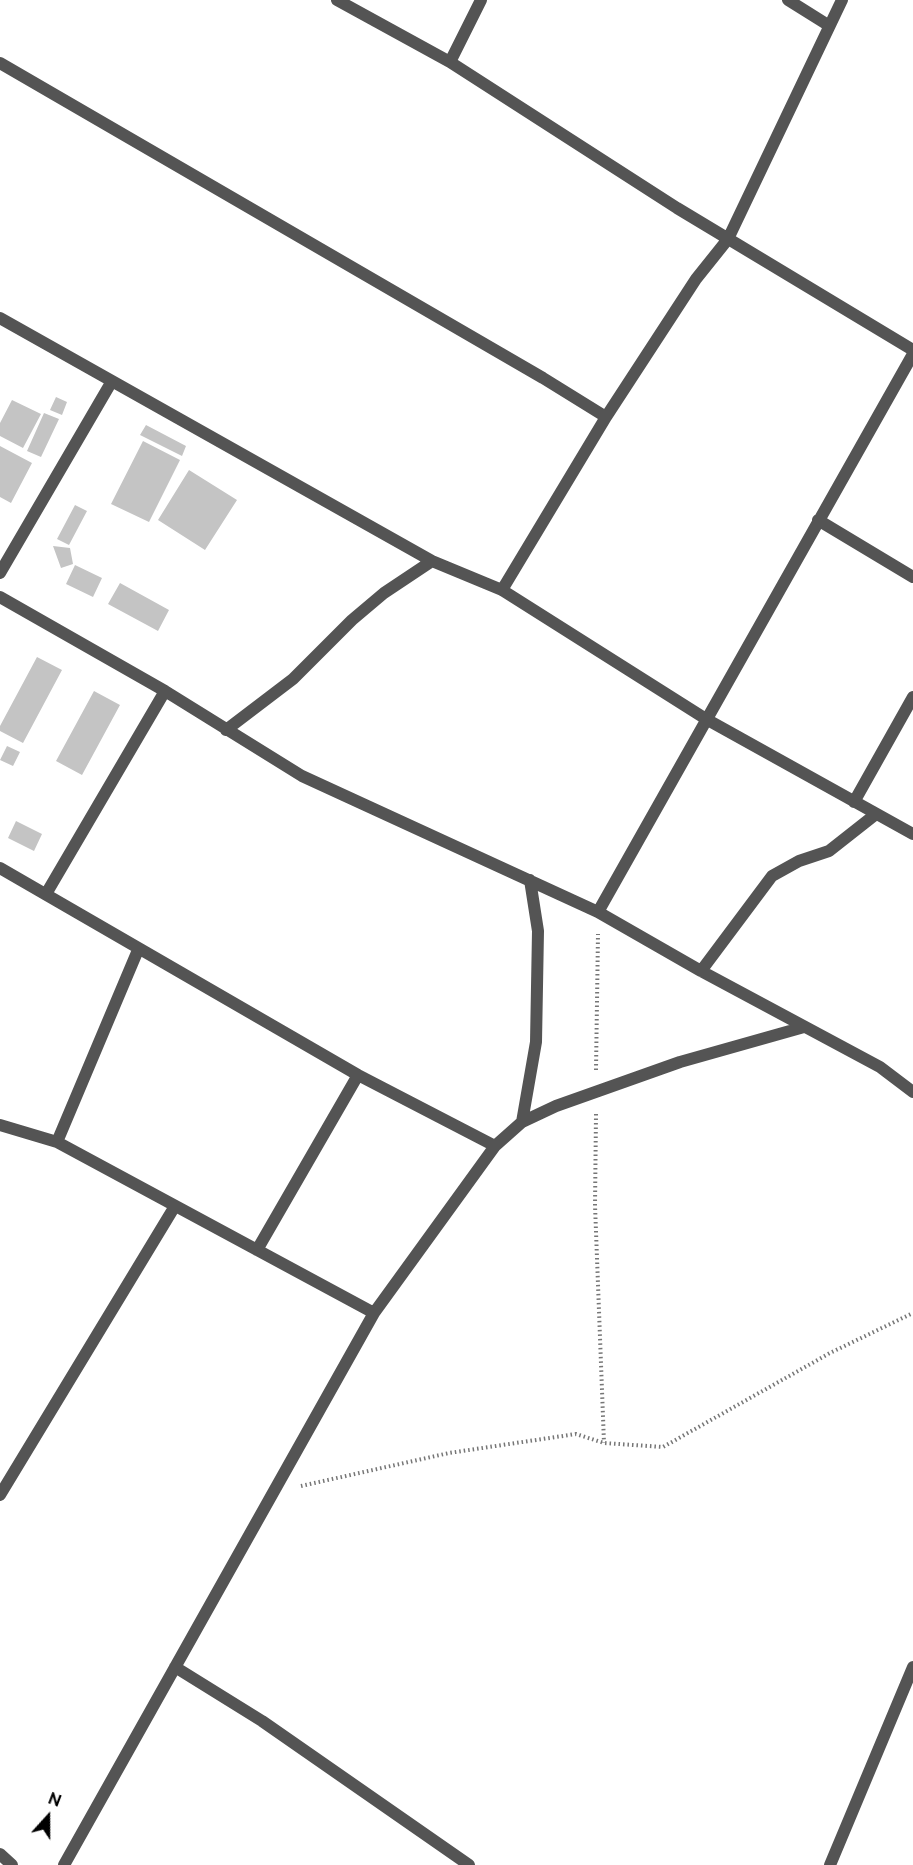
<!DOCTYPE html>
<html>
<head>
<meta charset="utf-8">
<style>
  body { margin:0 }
  #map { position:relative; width:913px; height:1865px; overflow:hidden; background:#fff; font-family:Raleway,sans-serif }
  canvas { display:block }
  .north { position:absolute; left:18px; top:1787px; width:60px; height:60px; -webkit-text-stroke:4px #fff; paint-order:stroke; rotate:21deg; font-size:16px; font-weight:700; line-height:24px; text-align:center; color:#000 }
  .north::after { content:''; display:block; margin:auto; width:21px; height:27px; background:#000; clip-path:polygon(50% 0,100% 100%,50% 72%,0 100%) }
</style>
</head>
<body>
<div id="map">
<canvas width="913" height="1865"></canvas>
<div class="north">N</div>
</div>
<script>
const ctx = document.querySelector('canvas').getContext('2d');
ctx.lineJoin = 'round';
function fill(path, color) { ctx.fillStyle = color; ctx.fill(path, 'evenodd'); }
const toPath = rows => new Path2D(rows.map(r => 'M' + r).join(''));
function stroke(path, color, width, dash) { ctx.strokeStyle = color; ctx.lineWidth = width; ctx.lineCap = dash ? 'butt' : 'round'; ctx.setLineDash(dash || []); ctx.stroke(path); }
fill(toPath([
  [56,397,67,402,62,415,50,410],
  [12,400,41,414,23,448,0,436,0,423],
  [44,413,59,419,41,457,27,451],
  [146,425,186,446,182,456,140,435],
  [143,441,180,460,149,522,111,504],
  [0,446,32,463,11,503,0,497],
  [189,470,237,500,205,550,158,520],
  [75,505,87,511,69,545,57,539],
  [53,546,70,548,73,564,61,568],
  [75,565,102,578,93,597,66,584],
  [120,583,169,610,158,631,108,604],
  [37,657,62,670,23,743,0,731,0,726],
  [94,691,120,705,82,775,56,761],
  [7,746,20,752,13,766,0,760],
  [16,821,42,834,34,851,8,838]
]), '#c4c4c4');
stroke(toPath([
  [596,1070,598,934],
  [596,1114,595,1205,604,1443],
  [301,1486,449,1453,576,1434,604,1443,663,1447,830,1353,913,1313]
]), '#767676', 4, [1.5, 3]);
stroke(toPath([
  [337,0,450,62,677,208,913,350],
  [788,0,828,25],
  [450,62,481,0],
  [0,63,543,378,606,417],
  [0,318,432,561,502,590,706,719,913,834],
  [818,520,913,577],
  [0,573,112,381],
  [502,590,606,417,696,279,728,239,842,0],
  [0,597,165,691,302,776,598,912,701,971,880,1067,913,1092],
  [226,730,293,679,352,620,384,593,432,561],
  [854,802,913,697],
  [0,868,358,1075,495,1146],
  [46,894,165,691],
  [598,912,913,354],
  [701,971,772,876,799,861,829,851,876,814],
  [522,1122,536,1042,538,931,530,880],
  [0,1125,57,1142,374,1313],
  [57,1142,138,950],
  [257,1250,358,1075],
  [0,1495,175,1206],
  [175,1667,262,1721,469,1865],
  [0,1854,12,1865],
  [64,1865,374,1313,495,1146,522,1122,556,1106,680,1062,804,1027],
  [830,1865,913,1667]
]), '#545454', 12);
</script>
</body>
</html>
